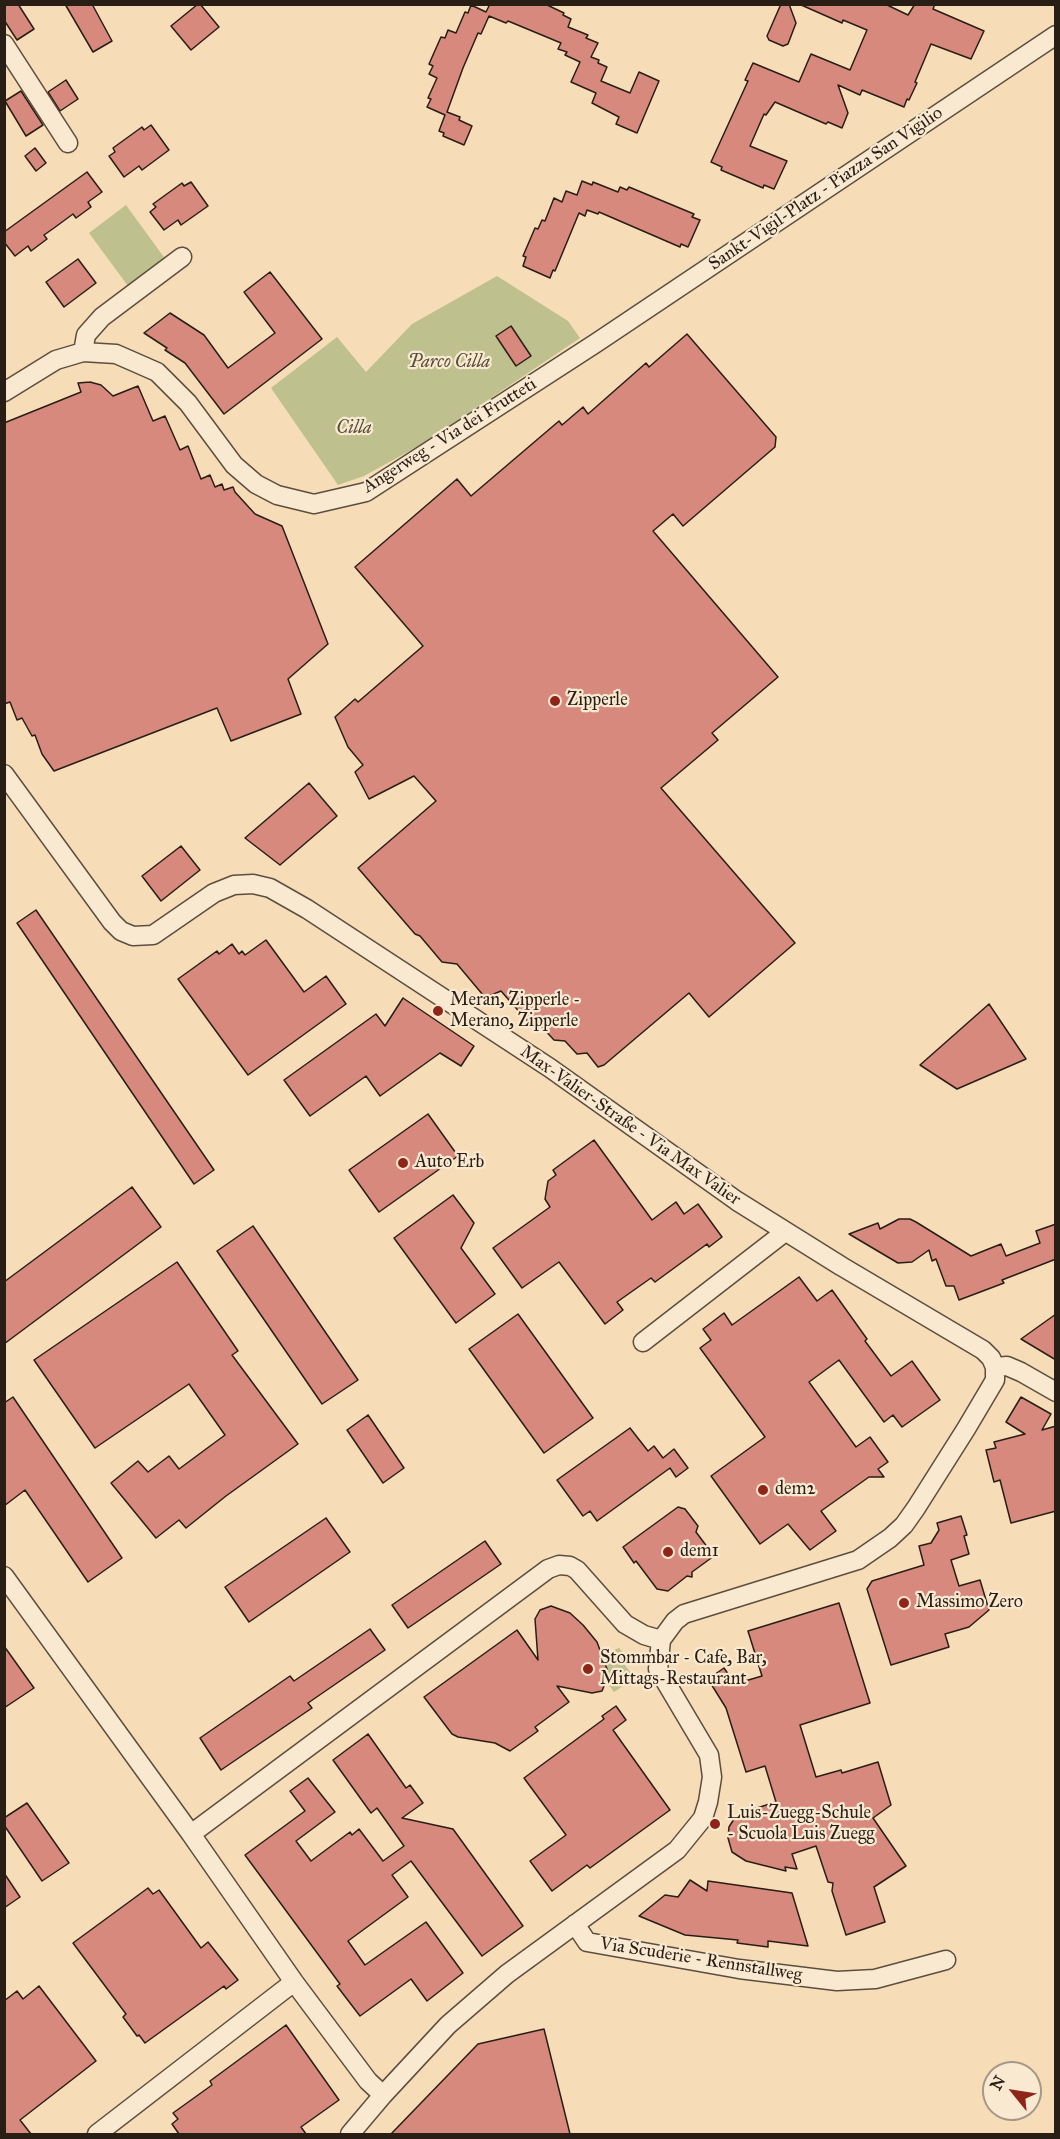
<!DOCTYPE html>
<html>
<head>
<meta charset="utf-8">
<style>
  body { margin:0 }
  #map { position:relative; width:1060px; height:2139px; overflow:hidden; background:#f6ddb8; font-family:"IM FELL Great Primer",serif }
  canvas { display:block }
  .frame { position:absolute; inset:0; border:6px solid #291e15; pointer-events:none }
  .north { position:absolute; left:982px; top:2061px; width:60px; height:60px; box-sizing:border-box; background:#f9e9d1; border:2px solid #a69886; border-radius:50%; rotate:300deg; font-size:16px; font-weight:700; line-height:24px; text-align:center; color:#291e15 }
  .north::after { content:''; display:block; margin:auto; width:21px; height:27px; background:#8f2418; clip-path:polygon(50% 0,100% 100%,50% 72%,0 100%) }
</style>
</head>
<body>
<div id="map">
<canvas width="1060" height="2139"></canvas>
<div class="frame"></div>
<div class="north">N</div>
</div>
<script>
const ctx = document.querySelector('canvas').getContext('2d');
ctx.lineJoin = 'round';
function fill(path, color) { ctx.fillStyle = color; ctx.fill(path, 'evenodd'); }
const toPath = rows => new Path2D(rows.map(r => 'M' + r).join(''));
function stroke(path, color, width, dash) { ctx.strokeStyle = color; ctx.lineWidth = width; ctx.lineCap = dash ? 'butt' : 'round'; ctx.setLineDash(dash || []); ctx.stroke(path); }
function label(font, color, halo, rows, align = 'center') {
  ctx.font = font + ' "IM FELL Great Primer",serif'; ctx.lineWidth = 4.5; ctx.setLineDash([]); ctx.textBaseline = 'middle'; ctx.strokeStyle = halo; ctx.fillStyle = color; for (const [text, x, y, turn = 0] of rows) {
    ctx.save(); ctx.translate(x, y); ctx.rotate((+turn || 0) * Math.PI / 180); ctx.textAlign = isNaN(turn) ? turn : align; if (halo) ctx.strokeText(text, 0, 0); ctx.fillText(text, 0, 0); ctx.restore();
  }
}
fill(toPath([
  [126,205,166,260,128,286,89,233],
  [497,276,568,321,580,338,424,443,364,476,338,485,271,388,337,337,366,372,412,324],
  [619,1648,629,1659,624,1664,635,1678,614,1692,606,1681,606,1669,602,1655]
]), '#bec08d');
const building = toPath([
  [4,4,18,4,34,29,17,40,4,20,4,4],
  [65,4,92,4,112,41,93,52,65,4],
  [198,4,200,4,219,27,191,50,171,26,198,4],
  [490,4,545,4,564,13,563,15,571,19,568,27,588,35,586,38,598,43,591,57,599,60,598,63,607,67,601,81,630,93,639,72,659,81,637,133,616,124,619,117,592,103,596,93,571,82,580,62,565,55,567,52,558,49,561,43,508,21,506,23,489,16,481,34,478,33,463,68,447,112,460,117,459,120,472,126,464,145,443,136,444,133,439,131,445,115,427,107,431,99,428,98,437,78,429,74,433,66,429,64,441,37,445,38,448,30,456,33,465,12,468,13,471,5,486,12,490,4],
  [781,4,789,4,796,23,788,44,783,46,769,40,767,36,781,4],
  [799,4,885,4,908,15,915,4,935,4,933,9,984,31,971,59,931,44,915,82,917,83,909,100,907,99,904,107,862,90,860,95,838,85,848,113,842,128,828,122,826,124,775,102,766,115,764,114,750,146,787,161,774,189,764,185,763,188,721,170,722,167,711,162,748,81,745,80,753,63,799,82,811,54,850,70,867,30,843,20,842,23,799,4],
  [66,80,78,99,60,111,48,92,66,80],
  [21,91,43,125,26,136,5,101,21,91],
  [151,125,169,150,142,170,139,166,124,177,109,156,115,152,113,148,142,127,144,130,151,125],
  [35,148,46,163,36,171,25,156,35,148],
  [87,172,102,192,88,202,91,207,76,218,73,214,54,228,44,235,47,239,31,251,28,246,15,256,4,242,4,232,87,172],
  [582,181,592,185,593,182,618,192,620,187,627,190,629,187,694,214,692,217,700,220,688,247,681,244,680,247,599,212,598,214,587,210,585,216,579,213,555,271,553,270,550,278,523,266,526,257,523,256,535,228,538,229,542,220,545,221,554,198,562,202,566,191,577,195,582,181],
  [191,182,208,206,181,225,178,220,164,230,150,212,156,207,153,204,182,183,184,186,191,182],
  [78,259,96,283,64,307,46,282,78,259],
  [270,272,322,339,224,414,185,363,165,350,167,348,144,333,170,313,204,335,228,368,275,333,244,292,270,272],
  [511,326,531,356,516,366,496,336,511,326],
  [687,334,776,437,775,447,683,526,673,514,653,531,778,677,712,733,718,740,661,788,795,943,709,1017,689,993,604,1065,598,1067,587,1053,577,1054,565,1041,554,1040,541,1026,531,1025,501,991,489,996,483,995,457,964,442,962,420,936,415,934,358,868,436,801,414,776,369,799,355,772,363,765,348,747,335,717,355,699,358,702,423,646,355,567,457,479,471,496,559,421,562,425,583,407,588,414,646,363,649,367,687,334],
  [90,382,101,385,113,396,138,386,153,421,165,416,180,450,188,446,201,479,210,475,215,487,222,484,224,490,233,487,235,492,255,514,282,526,328,644,288,679,301,714,231,741,217,708,54,771,42,754,35,735,32,736,22,718,17,720,10,702,4,704,4,423,81,392,78,383,90,382],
  [309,783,337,816,280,865,245,838,309,783],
  [181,846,200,870,161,901,142,876,181,846],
  [36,910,214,1170,194,1184,17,923,36,910],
  [266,940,304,992,326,976,346,1004,248,1075,178,979,217,951,219,954,232,944,239,954,242,951,245,955,266,940],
  [403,998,474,1046,461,1066,440,1053,380,1096,366,1076,310,1116,284,1080,376,1014,385,1026,403,998],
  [989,1004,1026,1059,957,1089,920,1065,989,1004],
  [428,1114,458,1156,379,1212,349,1170,428,1114],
  [594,1140,652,1220,676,1202,684,1214,698,1204,722,1237,709,1247,707,1244,655,1282,651,1278,617,1302,623,1310,605,1324,559,1262,522,1288,493,1248,550,1207,545,1199,548,1181,556,1175,553,1170,594,1140],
  [132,1187,161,1227,4,1344,4,1282,132,1187],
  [453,1195,474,1223,461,1248,495,1294,456,1323,394,1238,453,1195],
  [899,1219,910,1219,916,1222,971,1256,1001,1244,1006,1256,1040,1243,1036,1231,1056,1224,1056,1259,1002,1280,1004,1283,959,1300,954,1286,946,1286,936,1259,932,1261,929,1250,912,1262,898,1263,849,1234,878,1223,880,1229,899,1219],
  [253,1226,358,1380,322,1404,217,1251,253,1226],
  [177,1262,238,1351,232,1355,298,1444,226,1496,186,1528,179,1520,156,1538,111,1483,138,1461,148,1472,169,1456,179,1469,225,1435,189,1384,95,1448,34,1360,177,1262],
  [799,1277,817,1301,832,1290,867,1339,865,1341,891,1376,912,1361,940,1400,902,1427,893,1415,884,1422,839,1360,809,1382,856,1447,870,1437,888,1462,878,1469,884,1477,869,1477,821,1511,836,1531,810,1550,788,1524,760,1544,711,1476,765,1437,700,1348,711,1340,703,1329,724,1313,732,1325,799,1277],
  [518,1314,593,1418,544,1453,469,1349,518,1314],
  [1056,1314,1056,1360,1021,1339,1056,1314],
  [13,1397,122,1558,88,1582,25,1490,4,1506,4,1403,13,1397],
  [1021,1397,1051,1414,1042,1430,1056,1426,1056,1511,1011,1523,1000,1480,994,1482,986,1450,996,1448,994,1442,1025,1434,1006,1422,1021,1397],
  [368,1415,404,1468,383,1483,347,1430,368,1415],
  [630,1428,648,1451,654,1446,663,1458,674,1449,688,1468,676,1477,670,1468,597,1521,590,1511,583,1516,557,1480,630,1428],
  [678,1507,685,1509,698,1526,696,1532,714,1556,692,1572,692,1577,687,1576,668,1591,657,1589,636,1561,634,1563,623,1547,678,1507],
  [961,1516,967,1535,964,1536,969,1554,951,1560,959,1586,980,1580,989,1610,969,1627,945,1634,949,1647,891,1665,867,1589,872,1581,924,1565,919,1546,931,1543,939,1530,937,1523,961,1516],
  [326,1518,350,1552,249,1622,225,1587,326,1518],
  [485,1541,501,1564,408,1628,392,1605,485,1541],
  [839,1603,870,1703,800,1725,816,1777,841,1770,842,1773,878,1762,891,1805,873,1818,906,1866,874,1887,885,1922,846,1935,832,1891,833,1883,828,1882,816,1846,792,1854,797,1869,785,1867,786,1871,746,1861,732,1852,728,1838,729,1827,734,1819,744,1812,776,1802,765,1766,746,1772,726,1708,708,1679,724,1668,735,1684,762,1676,748,1631,839,1603],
  [551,1606,570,1613,583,1625,597,1642,607,1669,606,1681,602,1691,592,1693,557,1686,569,1702,535,1727,538,1731,510,1751,495,1743,458,1737,452,1734,424,1697,517,1630,538,1660,535,1619,540,1610,551,1606],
  [370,1629,385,1650,308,1703,312,1708,221,1770,200,1738,290,1676,294,1681,370,1629],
  [4,1646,34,1688,4,1708,4,1646],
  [616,1706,626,1720,613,1730,670,1810,590,1868,587,1865,552,1891,530,1861,566,1835,524,1778,604,1719,602,1716,616,1706],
  [368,1734,406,1788,410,1785,423,1803,402,1818,453,1829,523,1926,482,1956,411,1861,392,1875,408,1897,348,1941,365,1965,426,1922,463,1973,427,2001,411,1979,360,2016,337,1986,340,1984,245,1855,305,1811,290,1791,308,1778,335,1812,296,1841,311,1861,350,1832,352,1835,359,1829,383,1861,404,1846,377,1808,371,1813,333,1760,368,1734],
  [27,1803,69,1863,42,1881,4,1825,4,1818,27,1803],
  [4,1873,20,1897,4,1908,4,1873],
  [690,1880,707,1891,708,1881,792,1893,808,1946,768,1941,768,1947,737,1943,738,1940,685,1935,639,1916,665,1895,678,1897,690,1880],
  [148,1888,153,1894,159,1890,201,1948,208,1942,238,1980,226,1989,224,1986,145,2043,139,2035,137,2036,123,2017,126,2014,73,1943,148,1888],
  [39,1986,96,2061,20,2120,31,2134,4,2134,4,2001,17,1991,23,1999,39,1986],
  [286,2025,339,2100,301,2127,306,2134,179,2134,172,2124,178,2119,173,2113,212,2085,210,2081,286,2025],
  [544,2029,570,2134,391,2134,478,2044,544,2029]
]);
fill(building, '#d8897d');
stroke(building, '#291e15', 1.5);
const minor = toPath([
  [4,44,68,143],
  [83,352,86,335,102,317,182,257],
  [4,392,56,360,83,352,116,354,157,372,188,403,234,465,256,484,277,495,314,504,366,492,596,343,1056,35],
  [4,774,112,922,121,931,133,936,153,935,214,893,234,885,253,884,270,888,307,909,550,1068,737,1201,841,1266,983,1350,991,1358,995,1367,995,1380,966,1429,916,1508,904,1525,890,1538,858,1560,684,1614,675,1621,661,1640,658,1669,709,1755,712,1777,708,1802,703,1818,677,1850,507,1974,448,2025,383,2095,350,2134],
  [643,1342,785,1232],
  [995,1367,1007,1366,1021,1372,1056,1392],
  [4,1576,191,1834],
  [575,1924,587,1942,739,1969,837,1981,875,1979,946,1960],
  [383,2095,368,2081,294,1982,191,1834,548,1569,559,1565,570,1566,577,1570,625,1624,644,1635,661,1640],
  [97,2134,294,1982]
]);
stroke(minor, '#5c4e3e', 21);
stroke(minor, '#f9e9d1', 18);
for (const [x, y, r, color] of [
  [555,701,6,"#8f2418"],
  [438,1011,6,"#8f2418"],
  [403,1163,6,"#8f2418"],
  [763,1490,6,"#8f2418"],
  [668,1552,6,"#8f2418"],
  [904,1603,6,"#8f2418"],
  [588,1669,6,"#8f2418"],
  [715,1824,6,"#8f2418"]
]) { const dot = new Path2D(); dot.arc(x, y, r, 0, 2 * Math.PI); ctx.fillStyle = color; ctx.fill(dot); stroke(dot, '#f9e9d1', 2); }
label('18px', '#291e15', '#f9e9d1', [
  ["Sankt-Vigil-Platz - Piazza San Vigilio",826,189,-34],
  ["Angerweg - Via dei Frutteti",450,436,-32],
  ["Max-Valier-Straße - Via Max Valier",630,1126,35],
  ["Via Scuderie - Rennstallweg",701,1960,9]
]);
label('italic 18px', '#564f39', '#f9e9d1', [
  ["Parco Cilla",449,363],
  ["Cilla",354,429]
]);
label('18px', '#291e15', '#f9e9d1', [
  ["Zipperle",567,701],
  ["Meran, Zipperle -",450,1001],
  ["Merano, Zipperle",450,1022],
  ["Auto Erb",415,1163],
  ["dem2",775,1490],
  ["dem1",680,1552],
  ["Massimo Zero",916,1603],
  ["Stommbar - Cafe, Bar,",600,1659],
  ["Mittags-Restaurant",600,1680],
  ["Luis-Zuegg-Schule",727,1814],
  ["- Scuola Luis Zuegg",727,1835]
], 'left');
</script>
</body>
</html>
